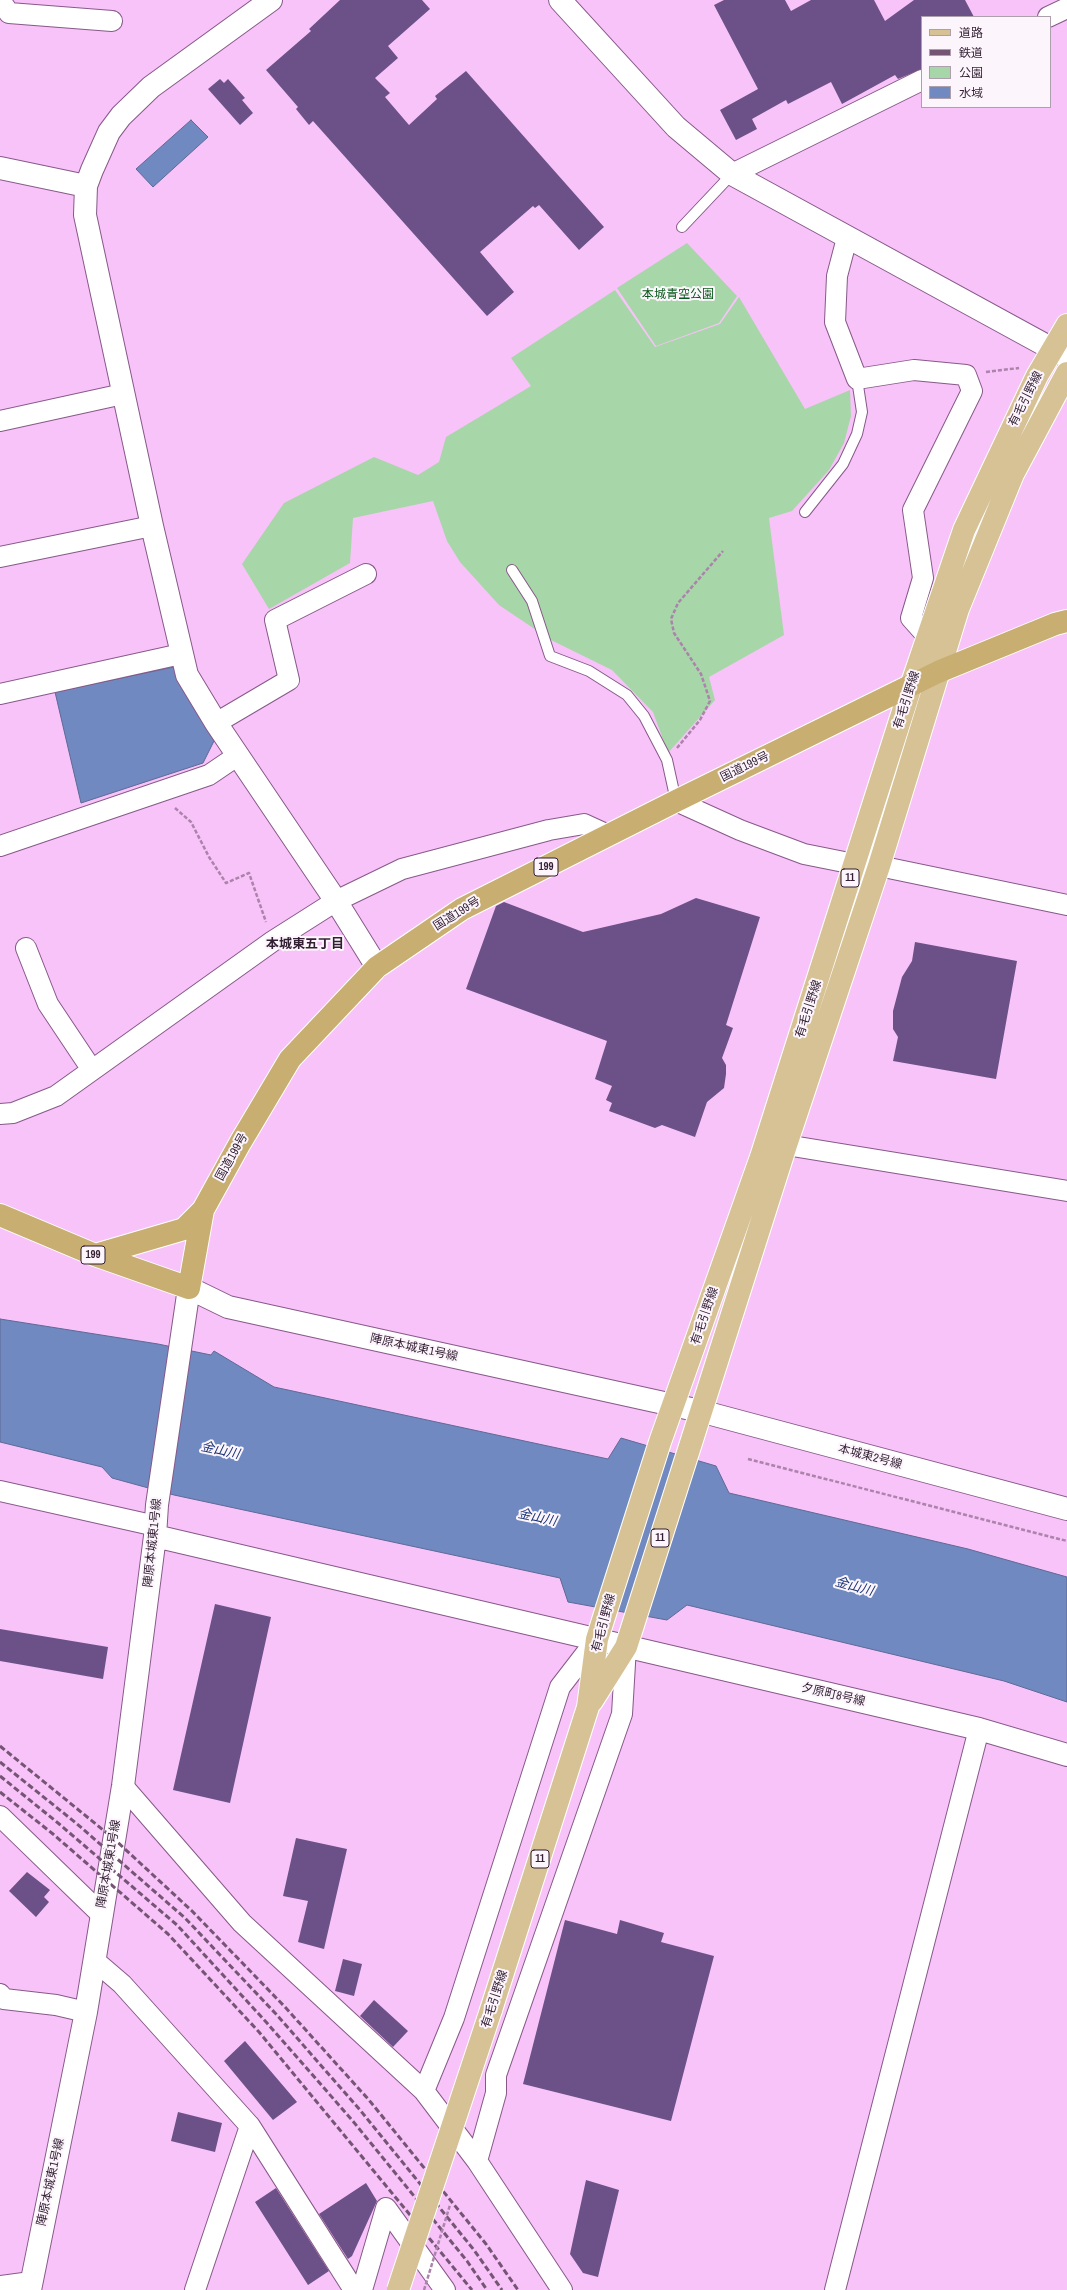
<!DOCTYPE html>
<html>
<head>
<meta charset="utf-8">
<style>
  body { margin:0 }
  #map { position:relative; width:1067px; height:2290px; overflow:hidden; background:#f8c3f8; font-family:"Archivo Narrow","Noto Sans JP",sans-serif }
  canvas { display:block }
  .legend { position:absolute; left:921px; top:16px; width:130px; height:92px; box-sizing:border-box; background:#fcf6fc; border:1px solid #aca0ac; margin:0; padding:5px 7px; list-style:none; font-size:12px; color:#331f33 }
  .legend li { display:flex; align-items:center; gap:8px; height:20px }
  .legend b { width:20px; border:1px solid #aca0ac }
</style>
</head>
<body>
<div id="map">
<canvas width="1067" height="2290"></canvas>
<ul class="legend">
<li><b style="height:5px;background:#d6c294"></b>道路</li>
<li><b style="height:5px;background:#745574"></b>鉄道</li>
<li><b style="height:11px;background:#a7d6a9"></b>公園</li>
<li><b style="height:11px;background:#7089c1"></b>水域</li>
</ul>
</div>
<script>
const ctx = document.querySelector('canvas').getContext('2d');
ctx.lineJoin = 'round';
function fill(path, color) { ctx.fillStyle = color; ctx.fill(path, 'evenodd'); }
const toPath = rows => new Path2D(rows.map(r => 'M' + r).join(''));
function stroke(path, color, width, dash) { ctx.strokeStyle = color; ctx.lineWidth = width; ctx.lineCap = dash ? 'butt' : 'round'; ctx.setLineDash(dash || []); ctx.stroke(path); }
function label(font, color, halo, rows, align = 'center') {
  ctx.font = font + ' "Archivo Narrow","Noto Sans JP",sans-serif'; ctx.lineWidth = 4; ctx.setLineDash([]); ctx.textBaseline = 'middle'; ctx.strokeStyle = halo; ctx.fillStyle = color; for (const [text, x, y, turn = 0] of rows) {
    ctx.save(); ctx.translate(x, y); ctx.rotate((+turn || 0) * Math.PI / 180); ctx.textAlign = isNaN(turn) ? turn : align; if (halo) ctx.strokeText(text, 0, 0); ctx.fillText(text, 0, 0); ctx.restore();
  }
}
fill(toPath([
  [687,243,737,296,719,323,656,346,617,288],
  [615,290,655,347,720,324,739,297,805,409,850,390,851,416,844,443,829,470,792,511,769,518,784,635,709,677,715,700,668,753,653,712,612,670,551,640,499,605,460,562,447,541,433,501,353,518,350,563,269,609,242,564,284,503,374,457,418,475,439,462,446,437,531,386,511,358]
]), '#a7d6a9');
const water = toPath([
  [191,120,208,137,153,187,136,169,191,120],
  [174,667,184,691,214,741,203,763,81,803,55,692,174,667],
  [0,1319,158,1344,211,1355,214,1351,274,1387,608,1459,621,1438,716,1466,729,1493,968,1549,1067,1577,1067,1702,1004,1681,687,1605,667,1620,568,1602,560,1578,174,1495,112,1478,102,1467,0,1442,0,1319]
]);
fill(water, '#7089c1');
stroke(water, '#5e6996', 1);
fill(toPath([
  [340,0,422,0,430,9,388,46,398,58,375,78,390,93,385,97,409,125,437,99,435,96,466,71,604,227,579,250,539,205,535,208,533,206,480,252,514,292,487,316,313,121,309,125,296,109,298,107,266,70,311,31,309,29],
  [724,0,785,0,791,11,811,0,874,0,885,21,914,0,965,0,974,17,922,17,922,69,898,79,895,75,842,104,831,82,788,104,786,100,752,119,757,129,736,140,720,110,758,89,714,5],
  [220,79,224,83,228,79,245,98,242,100,253,113,240,125,208,89],
  [696,898,760,917,726,1025,733,1028,722,1058,726,1065,726,1074,724,1088,707,1102,695,1137,662,1125,655,1128,609,1111,612,1103,606,1100,612,1086,595,1079,607,1041,466,989,496,906,504,902,583,932,661,914],
  [915,942,1017,961,996,1079,893,1061,898,1037,893,1029,893,1011,902,977,912,961],
  [215,1604,271,1617,230,1803,173,1790],
  [0,1629,108,1647,103,1679,0,1661],
  [296,1838,347,1849,324,1949,298,1942,308,1901,283,1896],
  [27,1872,50,1890,44,1897,49,1902,36,1917,9,1891],
  [565,1920,617,1934,620,1920,664,1933,661,1942,714,1956,671,2121,523,2084],
  [343,1959,362,1964,354,1996,335,1991],
  [374,2000,408,2031,393,2047,360,2016],
  [245,2041,297,2102,273,2120,224,2061],
  [178,2112,222,2123,215,2152,171,2141],
  [586,2180,619,2190,598,2277,583,2273,570,2254],
  [366,2183,377,2201,352,2256,348,2259,319,2214],
  [276,2188,329,2271,308,2285,255,2202]
]), '#6b5187');
const service = toPath([
  [682,227,732,174],
  [805,512,843,464,857,434,862,412,857,379],
  [512,570,532,601,550,656,589,671,627,695,644,716,667,760,676,801]
]);
const minor = toPath([
  [0,0,9,13,112,21],
  [1048,17,1067,8],
  [732,174,922,80],
  [847,238,837,276,835,322,857,379,914,370,966,375,972,391,913,510,923,578,911,618,928,637],
  [0,421,123,394],
  [0,557,152,526],
  [0,694,181,654],
  [216,723,289,680,275,620,366,574],
  [676,801,740,830,804,854,854,864,879,866,1067,905],
  [0,846,209,775,237,756],
  [26,948,48,1004,92,1070],
  [0,1114,13,1113,56,1096,273,941,336,901,402,869,549,830,584,824,608,835],
  [786,1145,1067,1191],
  [0,1491,156,1526],
  [123,1786,242,1923,424,2091,477,2161,562,2290],
  [0,1816,101,1914],
  [94,1960,122,1984,250,2126,354,2290],
  [0,1994,4,1999,56,2005,86,2012],
  [424,2091,454,2018,560,1687,597,1639],
  [477,2161,496,2093,496,2075,622,1714,626,1647],
  [0,2286,31,2282],
  [195,2290,250,2126],
  [362,2290,386,2208,445,2290],
  [835,2290,979,1729]
]);
const tertiary = toPath([
  [271,0,151,87,121,116,109,132,92,170,86,186,85,215,152,526,187,675,216,723,336,901,377,967],
  [560,0,676,127,732,174,1067,357],
  [0,168,86,186],
  [155,1536,979,1729,1067,1755],
  [30,2290,86,2012,123,1786,155,1536,157,1505,189,1288,228,1307,700,1411,1067,1509]
]);
const primary = toPath([
  [592,1701,626,1647,786,1145,879,866,958,609,1013,474,1067,373],
  [491,2010,588,1707,597,1639,660,1442,761,1157,911,686,964,530,1037,376,1067,325]
]);
const trunk = toPath([
  [0,1215,95,1255,189,1288,203,1210,240,1143,290,1059,377,967,462,909,676,801,938,672,1055,624,1067,621],
  [95,1255,184,1229,203,1210]
]);
stroke(service, '#875989', 12);
stroke(minor, '#875989', 22);
stroke(tertiary, '#875989', 24);
stroke(primary, '#fff', 24);
stroke(trunk, '#fff', 24);
stroke(toPath([
  [986,372,1019,368],
  [677,748,700,720,710,701,701,674,674,633,671,619,678,603,723,551],
  [175,808,191,822,209,857,226,883,249,873,266,922],
  [748,1459,1067,1541]
]), '#ab83ab', 2.5, [4, 2]);
stroke(service, '#fff', 10);
stroke(minor, '#fff', 20);
stroke(tertiary, '#fff', 22);
stroke(primary, '#d6c294', 22);
stroke(trunk, '#c8ae70', 22);
stroke(toPath([
  [0,1746,113,1838,192,1911,285,2007,369,2100,486,2244,518,2290],
  [0,1762,76,1823,185,1918,276,2014,360,2110,474,2250,502,2290],
  [0,1776,58,1823,177,1925,267,2023,352,2120,467,2261,487,2290],
  [0,1792,53,1834,168,1934,259,2032,472,2290]
]), '#745574', 3, [6, 3]);
const primaryBridge = toPath([
  [398,2290,491,2010]
]);
stroke(primaryBridge, '#fff', 24, []);
stroke(toPath([
  [424,2290,450,2205]
]), '#ab83ab', 2.5, [4, 2]);
stroke(primaryBridge, '#d6c294', 22);
for (const [x, y, w] of [
  [546,867,24],
  [850,878,18],
  [93,1255,24],
  [660,1538,18],
  [540,1859,18]
]) { const box = new Path2D(); box.roundRect(x - w / 2, y - 9, w, 18, 3); ctx.fillStyle = '#fcf6fc'; ctx.fill(box); stroke(box, '#331f33', 1); }
label('bold 11px', '#331f33', null, [
  ["199",546,867],
  ["11",850,878],
  ["199",93,1255],
  ["11",660,1538],
  ["11",540,1859]
]);
label('12px', '#07581a', '#fcf6fc', [
  ["本城青空公園",678,295]
]);
label('12px', '#331f33', '#fcf6fc', [
  ["有毛引野線",1026,399,-63],
  ["有毛引野線",907,700,-72],
  ["国道199号",745,767,-26],
  ["国道199号",457,914,-32],
  ["有毛引野線",809,1009,-72],
  ["国道199号",232,1157,-61],
  ["有毛引野線",705,1316,-71],
  ["陣原本城東1号線",414,1348,12],
  ["本城東2号線",870,1457,15],
  ["陣原本城東1号線",153,1543,-84],
  ["有毛引野線",604,1623,-75],
  ["夕原町8号線",833,1695,13],
  ["陣原本城東1号線",109,1864,-80],
  ["有毛引野線",495,1999,-72],
  ["陣原本城東1号線",51,2182,-78]
]);
label('bold 13px', '#331f33', '#fcf6fc', [
  ["本城東五丁目",305,945]
]);
label('italic 13px', '#1c3377', '#fcf6fc', [
  ["金山川",220,1451,12],
  ["金山川",537,1518,12],
  ["金山川",854,1587,15]
]);
</script>
</body>
</html>
